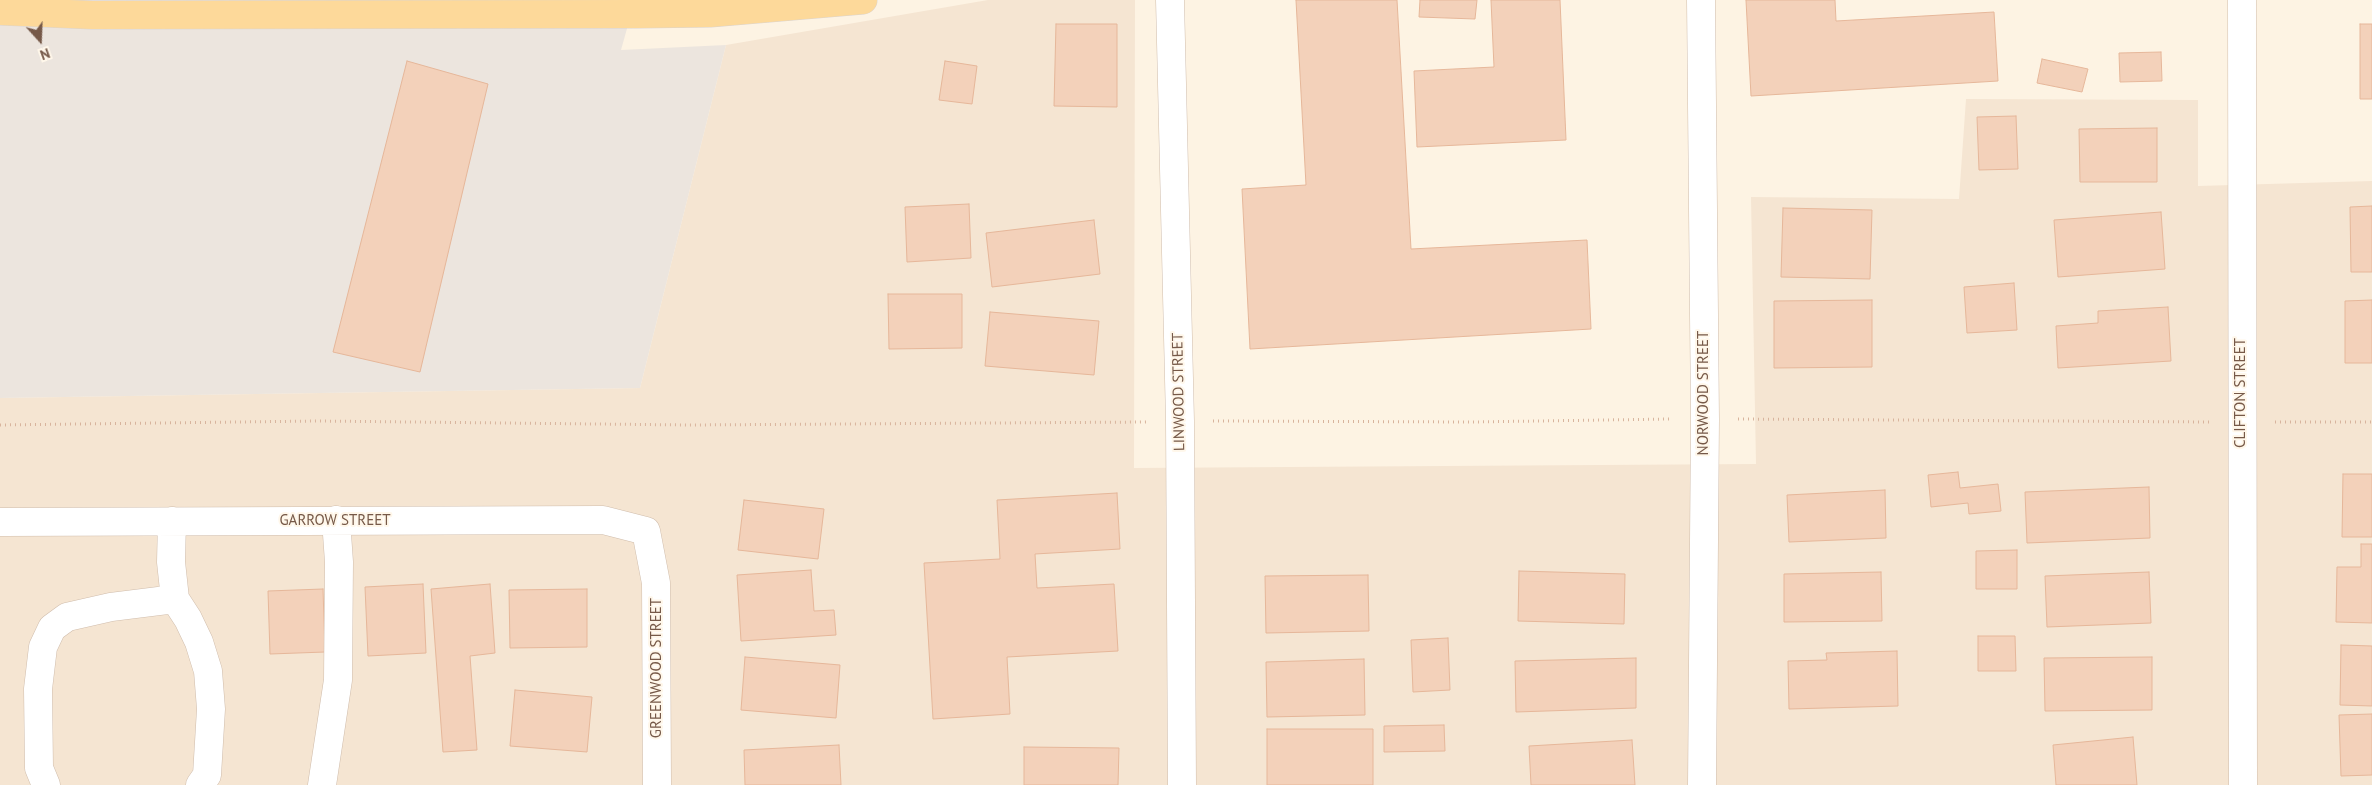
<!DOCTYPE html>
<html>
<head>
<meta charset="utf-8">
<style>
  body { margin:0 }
  #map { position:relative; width:2372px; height:785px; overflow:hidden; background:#fdf3e3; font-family:"PT Sans",sans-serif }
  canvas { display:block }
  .north { position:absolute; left:15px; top:15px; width:50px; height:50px; -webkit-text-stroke:4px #fff7ea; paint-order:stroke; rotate:160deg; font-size:14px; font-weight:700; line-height:20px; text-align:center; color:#765948 }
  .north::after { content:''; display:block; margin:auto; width:18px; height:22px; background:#765948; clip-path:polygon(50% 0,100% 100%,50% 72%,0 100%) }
</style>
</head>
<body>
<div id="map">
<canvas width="2372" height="785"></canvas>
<div class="north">N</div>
</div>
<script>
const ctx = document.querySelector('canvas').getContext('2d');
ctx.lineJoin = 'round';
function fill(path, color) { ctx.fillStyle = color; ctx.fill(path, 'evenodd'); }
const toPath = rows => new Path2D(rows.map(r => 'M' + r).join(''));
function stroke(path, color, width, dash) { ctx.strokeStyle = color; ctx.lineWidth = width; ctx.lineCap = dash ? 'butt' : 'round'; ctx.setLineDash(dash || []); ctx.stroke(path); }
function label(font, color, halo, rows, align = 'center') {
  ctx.font = font + ' "PT Sans",sans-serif'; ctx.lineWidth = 4; ctx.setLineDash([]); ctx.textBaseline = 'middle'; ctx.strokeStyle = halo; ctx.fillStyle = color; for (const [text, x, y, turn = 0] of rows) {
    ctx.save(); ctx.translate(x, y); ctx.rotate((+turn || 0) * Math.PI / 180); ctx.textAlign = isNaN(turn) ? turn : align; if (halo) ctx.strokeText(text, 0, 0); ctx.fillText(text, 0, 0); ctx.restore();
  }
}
fill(toPath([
  [988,0,1135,0,1134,468,1756,464,1751,197,1959,199,1966,99,2198,100,2198,186,2372,181,2372,785,0,785,0,398,640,388,726,45]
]), '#f5e5d2');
fill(toPath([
  [0,0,635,0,621,50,726,45,640,388,0,398]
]), '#ece5de');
const building = toPath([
  [1296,0,1397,0,1411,249,1587,240,1591,329,1250,349,1242,189,1306,185,1296,0],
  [1420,0,1477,0,1475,19,1419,17,1420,0],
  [1491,0,1560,0,1566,140,1417,147,1414,71,1494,67,1491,0],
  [1746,0,1835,0,1836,21,1994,12,1998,81,1751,96,1746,0],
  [1056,24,1117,24,1117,107,1054,106,1056,24],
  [2360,24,2372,24,2372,99,2360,99,2360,24],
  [2161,52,2162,81,2120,82,2119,53,2161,52],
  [2042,59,2088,69,2082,92,2037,83,2042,59],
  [407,61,488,84,420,372,333,352,407,61],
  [945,61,977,66,972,104,939,100,945,61],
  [2016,116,2018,169,1979,170,1977,117,2016,116],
  [2157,128,2157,182,2080,182,2079,129,2157,128],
  [969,204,971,258,907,262,905,207,969,204],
  [2372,206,2372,272,2351,272,2350,207,2372,206],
  [1783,208,1872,210,1870,279,1781,277,1783,208],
  [2161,212,2165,269,2058,277,2054,220,2161,212],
  [1094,220,1100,274,992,287,986,233,1094,220],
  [2014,283,2017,330,1967,333,1964,287,2014,283],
  [888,294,962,294,962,348,889,349,888,294],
  [1872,300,1872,367,1774,368,1774,301,1872,300],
  [2372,300,2372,363,2345,363,2345,301,2372,300],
  [2168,307,2171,361,2058,368,2056,326,2098,323,2098,311,2168,307],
  [990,312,1099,321,1094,375,985,366,990,312],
  [1958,472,1960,488,1998,484,2001,511,1969,514,1968,503,1931,507,1928,475,1958,472],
  [2343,474,2372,474,2372,537,2342,537,2343,474],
  [2149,487,2150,538,2027,543,2025,492,2149,487],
  [1885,490,1886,538,1789,542,1787,495,1885,490],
  [1117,493,1120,549,1035,554,1037,588,1114,584,1118,651,1007,657,1010,714,933,719,924,563,1000,559,997,500,1117,493],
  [744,500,824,509,818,559,738,550,744,500],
  [2361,544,2372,544,2372,623,2336,622,2337,567,2361,567,2361,544],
  [2017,550,2017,589,1976,589,1976,551,2017,550],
  [811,570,814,611,834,610,836,635,741,641,737,575,811,570],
  [1519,571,1625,574,1624,624,1518,621,1519,571],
  [1881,572,1882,621,1784,622,1784,574,1881,572],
  [2149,572,2151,623,2047,627,2045,576,2149,572],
  [1368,575,1369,631,1266,633,1265,576,1368,575],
  [423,584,426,653,368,656,365,587,423,584],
  [490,584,495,653,470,656,477,750,443,752,431,589,490,584],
  [323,589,325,652,270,654,268,591,323,589],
  [587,589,587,647,510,648,509,590,587,589],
  [1978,636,2015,636,2016,671,1978,671,1978,636],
  [1448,638,1450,690,1413,692,1411,640,1448,638],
  [2341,645,2372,646,2372,706,2340,705,2341,645],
  [1897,651,1898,706,1789,709,1788,661,1827,660,1826,653,1897,651],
  [745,657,840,665,836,718,741,710,745,657],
  [2152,657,2152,710,2045,711,2044,658,2152,657],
  [1636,658,1636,708,1516,712,1515,661,1636,658],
  [1364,659,1365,715,1267,717,1266,662,1364,659],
  [515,690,592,697,587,752,510,746,515,690],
  [2372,714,2372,775,2341,776,2339,715,2372,714],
  [1444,725,1445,751,1384,752,1384,726,1444,725],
  [1267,729,1373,729,1373,785,1267,785,1267,729],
  [2133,737,2137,785,2056,785,2053,745,2133,737],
  [1632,740,1635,785,1531,785,1529,746,1632,740],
  [839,745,841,785,745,785,744,750,839,745],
  [1024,747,1119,748,1118,785,1024,785,1024,747]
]);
fill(building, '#f3d1ba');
stroke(building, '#e6b79a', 1);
const minor = toPath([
  [1170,0,1180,421,1182,785],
  [1701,0,1705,419,1702,785],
  [2242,0,2243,785],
  [172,521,171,562,175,599,188,619,199,642,208,671,211,709,207,775,200,785],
  [0,522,603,520,646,531,656,583,657,785],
  [46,785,39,768,38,689,43,647,52,628,67,617,111,607,175,599],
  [322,785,338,680,339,562,336,520]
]);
const major = toPath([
  [0,11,92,15,637,14,710,13,863,0]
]);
stroke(minor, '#d0bdac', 29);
stroke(major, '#dbd4cf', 29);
stroke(toPath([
  [1738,419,2209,422],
  [1213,421,1471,422,1671,419],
  [2275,422,2372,422],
  [0,425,318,421,689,425,1146,422]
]), '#d8b49d', 3, [1, 4]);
stroke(minor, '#fff', 28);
stroke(major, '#fdd99a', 28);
label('15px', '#765948', '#fff7ea', [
  ["LINWOOD STREET",1179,392,-91],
  ["NORWOOD STREET",1704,393,-90],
  ["CLIFTON STREET",2241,393,-90],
  ["GARROW STREET",335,521],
  ["GREENWOOD STREET",657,668,-90]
]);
</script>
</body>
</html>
